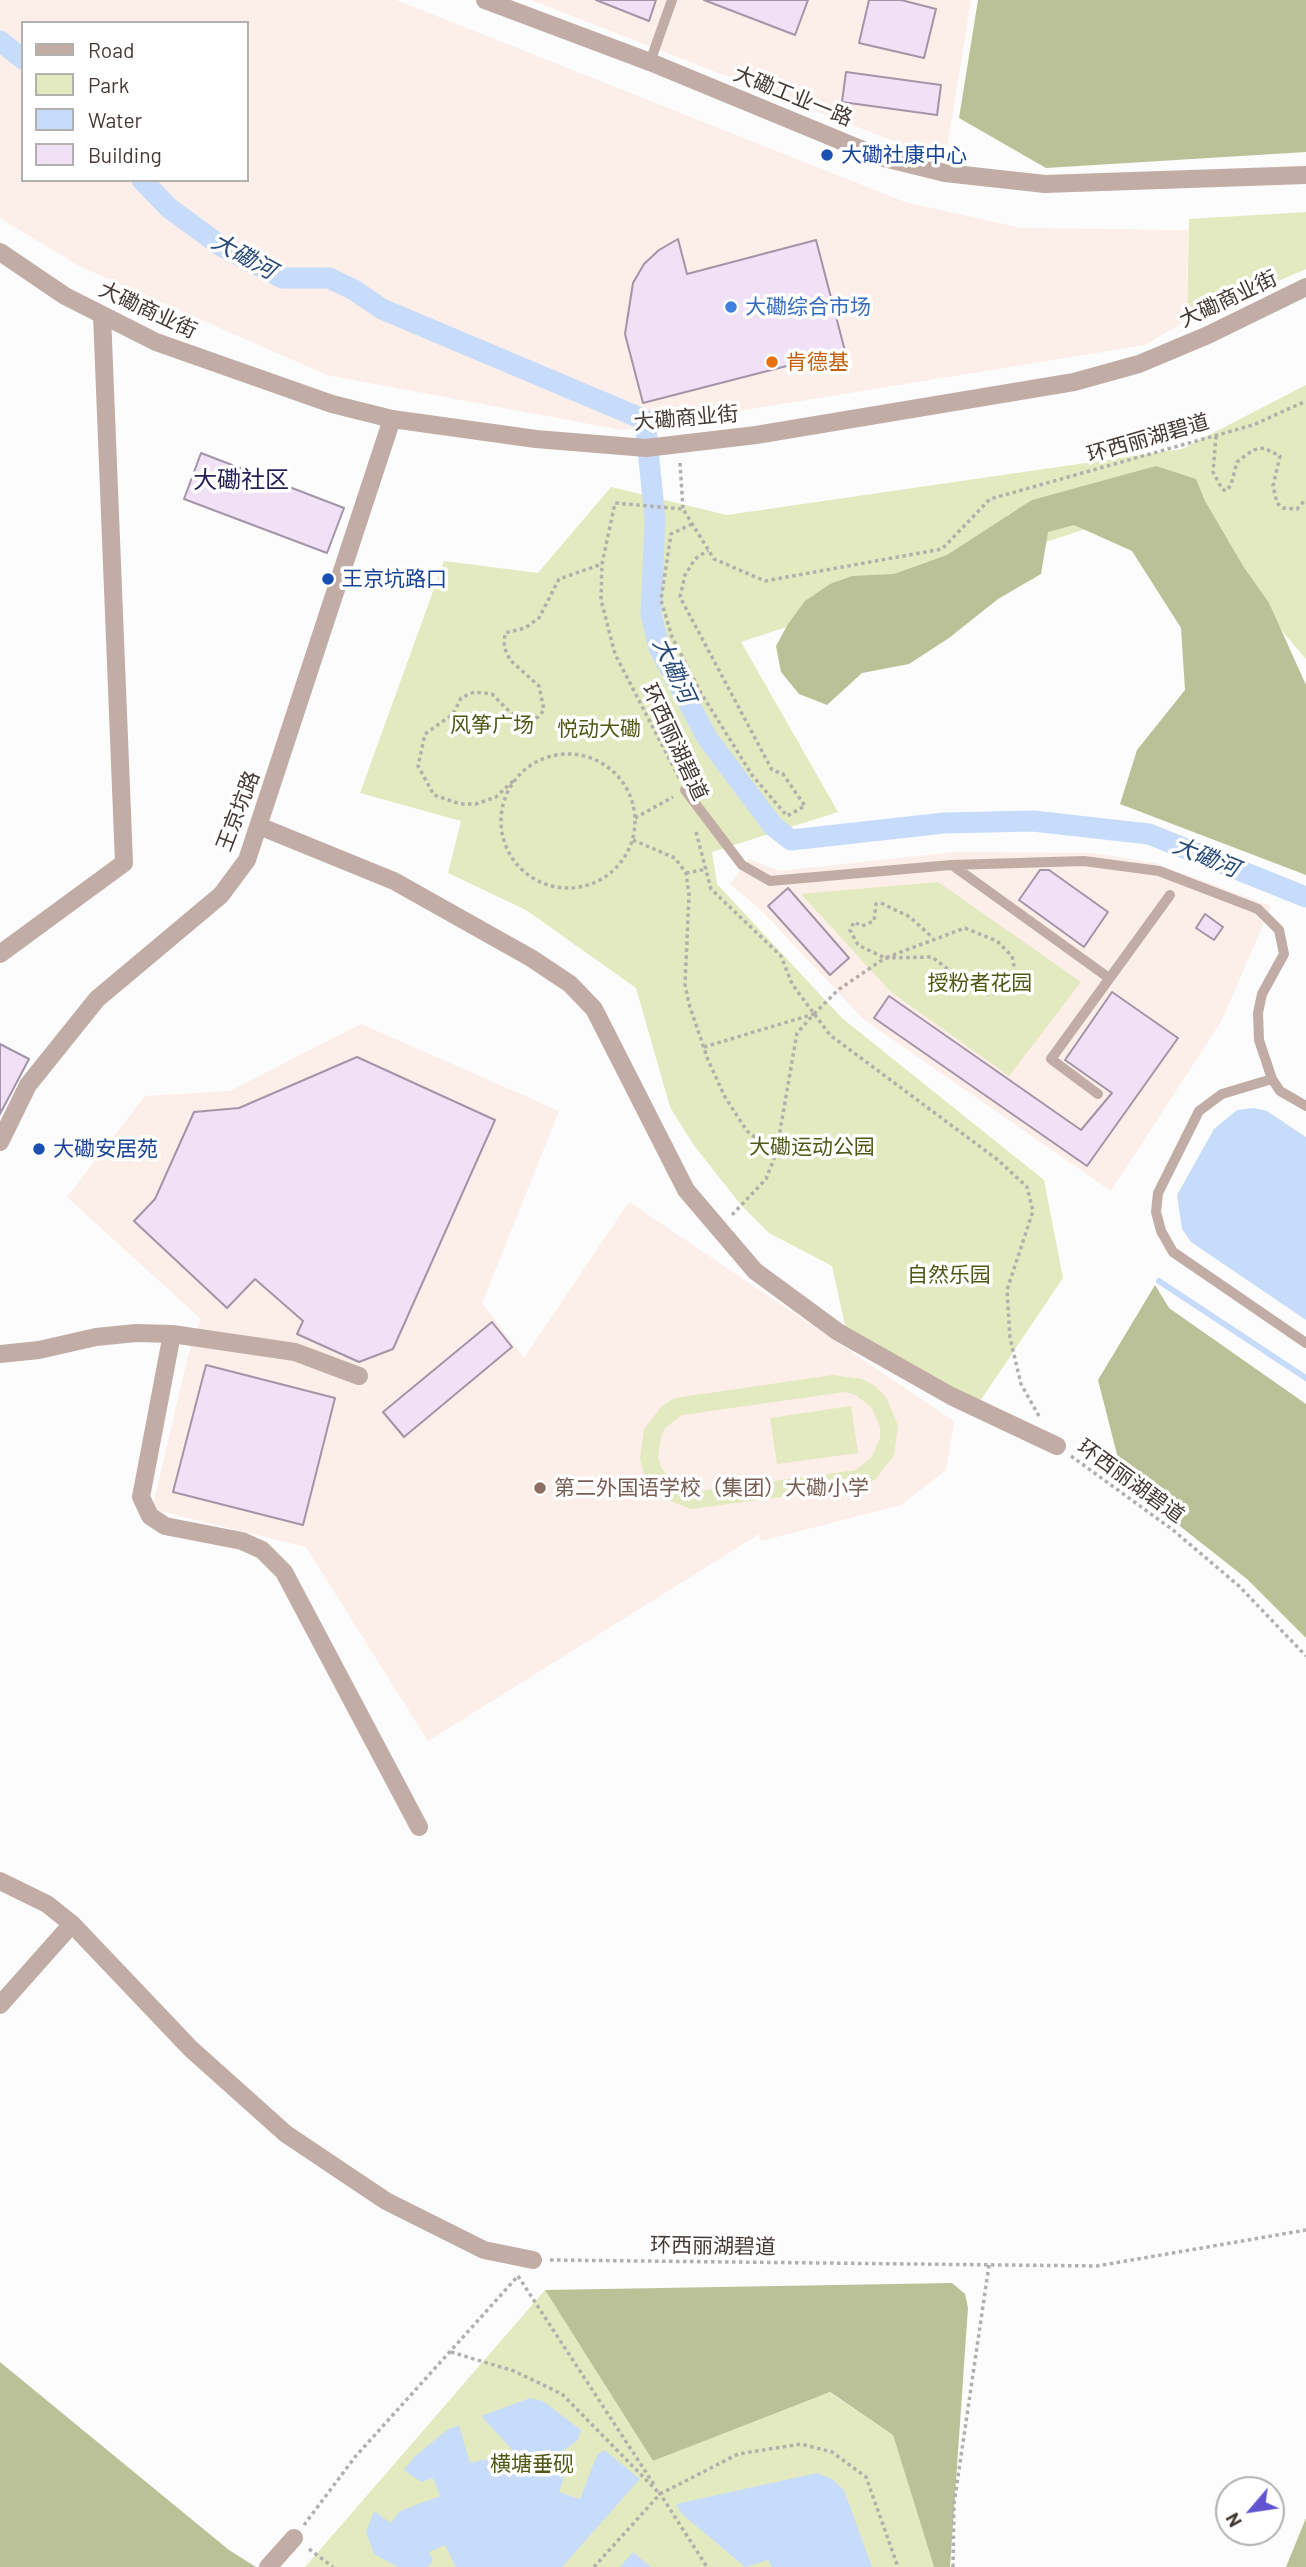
<!DOCTYPE html>
<html>
<head>
<meta charset="utf-8">
<style>
  body { margin:0 }
  #map { position:relative; width:1306px; height:2567px; overflow:hidden; background:#fcfcfc; font-family:Barlow,sans-serif }
  canvas { display:block }
  .legend { position:absolute; left:21px; top:21px; width:228px; height:161px; box-sizing:border-box; background:#fff; border:2px solid #b4b0ae; margin:0; padding:9px 12px; list-style:none; font-size:21px; color:#443a35 }
  .legend li { display:flex; align-items:center; gap:14px; height:35px }
  .legend b { width:35px; border:2px solid #b4b0ae }
  .north { position:absolute; left:1215px; top:2476px; width:70px; height:70px; box-sizing:border-box; background:#fff; border:2px solid #b4b0ae; border-radius:50%; rotate:241deg; font-size:19px; font-weight:700; line-height:28px; text-align:center; color:#443a35 }
  .north::after { content:''; display:block; margin:auto; width:24px; height:32px; background:#6055ce; clip-path:polygon(50% 0,100% 100%,50% 72%,0 100%) }
</style>
</head>
<body>
<div id="map">
<canvas width="1306" height="2567"></canvas>
<ul class="legend">
<li><b style="height:9px;background:#c1aca6"></b>Road</li>
<li><b style="height:19px;background:#e3eabf"></b>Park</li>
<li><b style="height:19px;background:#c7dcfa"></b>Water</li>
<li><b style="height:19px;background:#f1e1f6"></b>Building</li>
</ul>
<div class="north">N</div>
</div>
<script>
const ctx = document.querySelector('canvas').getContext('2d');
ctx.lineJoin = 'round';
function fill(path, color) { ctx.fillStyle = color; ctx.fill(path, 'evenodd'); }
const toPath = rows => new Path2D(rows.map(r => 'M' + r).join(''));
function stroke(path, color, width, dash) { ctx.strokeStyle = color; ctx.lineWidth = width; ctx.lineCap = dash ? 'butt' : 'round'; ctx.setLineDash(dash || []); ctx.stroke(path); }
function label(font, color, halo, rows, align = 'center') {
  ctx.font = font + ' Barlow,"Noto Sans SC",sans-serif'; ctx.lineWidth = 7; ctx.setLineDash([]); ctx.textBaseline = 'middle'; ctx.strokeStyle = halo; ctx.fillStyle = color; for (const [text, x, y, turn = 0] of rows) {
    ctx.save(); ctx.translate(x, y); ctx.rotate((+turn || 0) * Math.PI / 180); ctx.textAlign = isNaN(turn) ? turn : align; if (halo) ctx.strokeText(text, 0, 0); ctx.fillText(text, 0, 0); ctx.restore();
  }
}
fill(toPath([
  [0,0,396,0,905,202,1021,228,1188,230,1187,320,1145,345,622,430,327,375,79,266,0,218],
  [23,23,247,23,247,180,23,180],
  [531,0,971,0,945,161],
  [954,852,1094,853,1155,863,1271,906,1222,1020,1111,1191,863,1019,763,912,730,884,749,859,779,871],
  [361,1024,559,1111,482,1303,524,1358,629,1202,954,1421,946,1470,901,1505,761,1541,759,1534,428,1741,306,1547,152,1509,190,1348,201,1319,67,1197,145,1096,230,1091]
]), '#fceee8');
fill(toPath([
  [1306,212,1306,269,1187,320,1189,219],
  [1306,385,1306,659,1171,501,741,642,838,812,712,852,717,884,842,1018,1044,1180,1063,1278,978,1404,846,1330,832,1266,769,1233,741,1205,693,1144,670,1107,636,988,526,910,448,873,461,821,360,793,444,561,538,573,611,487,727,515,1182,449],
  [938,882,1081,982,1009,1076,891,992,801,894],
  [833,1375,862,1379,875,1386,886,1397,898,1425,894,1455,876,1479,863,1486,691,1509,663,1498,644,1474,640,1459,644,1429,662,1406,675,1398],
  [845,1392,856,1395,872,1408,880,1427,880,1438,872,1457,856,1470,693,1492,673,1484,661,1467,658,1457,661,1436,666,1427,682,1415],
  [851,1406,858,1453,777,1464,770,1418],
  [545,2290,653,2461,829,2392,893,2435,934,2567,305,2567]
]), '#e3eabf');
fill(toPath([
  [978,0,1306,0,1306,152,1046,168,959,118],
  [1156,466,1196,479,1205,501,1243,566,1269,603,1306,685,1306,875,1120,804,1137,750,1185,690,1181,628,1132,551,1074,525,1048,532,1041,574,998,599,949,638,909,664,862,673,827,705,799,694,781,672,776,646,788,624,805,601,830,584,852,576,894,574,947,555,1032,500],
  [1155,1285,1169,1308,1306,1404,1306,1638,1247,1579,1124,1482,1098,1380],
  [952,2283,965,2294,968,2308,950,2567,934,2567,893,2435,830,2392,653,2461,545,2290],
  [0,2362,229,2550,256,2567,0,2567],
  [1306,2518,1306,2567,1286,2567]
]), '#bbc197');
fill(toPath([
  [1254,1108,1267,1111,1306,1137,1306,1320,1191,1242,1182,1229,1177,1195,1214,1129,1237,1110],
  [530,2398,543,2401,581,2430,578,2440,552,2459,564,2477,559,2492,580,2499,597,2455,604,2450,640,2479,562,2567,456,2567,445,2545,429,2552,433,2560,428,2567,398,2567,374,2554,366,2532,374,2511,391,2523,400,2511,440,2496,433,2478,421,2482,404,2470,414,2457,447,2430,459,2425,470,2463,491,2458,501,2468,516,2454,481,2416],
  [817,2473,832,2479,844,2490,872,2567,772,2567,768,2560,745,2567,682,2514,676,2504],
  [633,2552,651,2567,620,2567]
]), '#c7dcfa');
stroke(toPath([
  [1159,1281,1306,1378]
]), '#c7dcfa', 6);
stroke(toPath([
  [0,41,23,59],
  [142,180,169,208,221,246,282,278,329,278,354,290,382,309,645,420,655,519,651,614,659,648,708,739,773,826,791,840,944,823,1033,821,1149,834,1306,897]
]), '#c7dcfa', 21);
const building = toPath([
  [596,0,656,0,649,21,596,0],
  [704,0,808,0,795,35,704,0],
  [869,0,901,0,936,9,924,58,859,43,869,0],
  [846,72,941,85,937,115,842,102,846,72],
  [678,239,687,274,816,240,845,351,643,403,625,334,633,283,644,264,659,250,678,239],
  [201,453,344,508,327,553,184,499,201,453],
  [1040,870,1049,870,1108,912,1084,947,1019,900,1040,870],
  [788,888,849,958,830,975,768,906,788,888],
  [1205,914,1223,927,1214,940,1196,928,1205,914],
  [1112,992,1178,1038,1087,1166,874,1018,889,996,1081,1130,1112,1093,1065,1060,1112,992],
  [0,1044,29,1059,0,1114,0,1044],
  [357,1057,495,1120,393,1349,359,1362,297,1334,303,1321,255,1279,227,1308,134,1221,155,1199,194,1112,239,1108,357,1057],
  [492,1322,512,1347,404,1437,383,1412,492,1322],
  [206,1365,335,1398,303,1525,173,1492,206,1365]
]);
fill(building, '#f1e1f6');
stroke(building, '#a394a7', 2);
stroke(toPath([
  [1216,436,1213,472,1222,489,1226,491,1231,485,1237,462,1253,450,1264,448,1280,456,1273,486,1277,503,1283,508,1297,509,1306,499],
  [680,463,683,509],
  [692,524,671,534,661,600,672,637,701,693,752,775,787,816,805,806,783,774,772,770,680,597,685,575,695,559,708,550],
  '501 821a67 67 0 1 1 134 0a67 67 0 1 1-134 0Z',
  [679,778,615,654,601,600,602,564,615,503,683,509,714,559,765,581,942,549,990,499,1253,425,1306,401],
  [513,781,496,797,476,804,460,804,434,795,418,766,425,734,453,714,461,698,474,692,492,694,518,720,523,722,538,717,544,710,539,686,510,660,504,647,505,633,525,628,539,618,559,579,602,564],
  [635,818,673,797],
  [696,832,711,889,781,956,792,984,830,1035,998,1160,1027,1187,1033,1211,1007,1290,1010,1338,1021,1384,1040,1418],
  [633,840,675,858,686,873,689,895,685,984,689,1004,708,1060,725,1097,747,1131,776,1154],
  [686,873,707,869],
  [814,1014,838,990,885,958,932,957,974,989,989,995,1005,992,1016,975,1012,956,997,941,965,928,885,958,858,945,850,930,854,922,862,926,874,921,876,904,881,903,910,917,933,938],
  [704,1047,814,1014,797,1033,776,1154,766,1179,730,1217],
  [1071,1456,1173,1530,1239,1586,1306,1656],
  [550,2260,1097,2266,1306,2230],
  [518,2276,655,2486],
  [451,2352,514,2371,562,2394,660,2494,738,2454,801,2444,832,2452,866,2477,898,2567],
  [659,2492,707,2567],
  [304,2525,355,2457,518,2276],
  [309,2549,333,2567],
  [594,2567,660,2494],
  [953,2567,954,2504,989,2265]
]), '#b3afad', 3.5, [3.5, 3.5]);
stroke(toPath([
  [650,62,672,0],
  [685,790,742,865,770,881,951,865,1084,861,1159,871,1258,909,1279,930,1284,954,1262,994,1258,1013,1259,1040,1272,1079,1280,1091,1306,1106],
  [952,865,1109,978],
  [1272,1079,1222,1094,1199,1111,1158,1193,1156,1212,1161,1231,1173,1252,1306,1343],
  [1098,1094,1051,1059,1170,895]
]), '#c1aca6', 10);
stroke(toPath([
  [485,0,650,62,880,157,945,173,1045,184,1306,175],
  [259,826,394,881,531,958,570,984,594,1009,686,1190,755,1271,838,1332,951,1396,1057,1446],
  [0,954,124,863,102,315],
  [0,1142,28,1085,97,999,221,895,247,860,392,419],
  [172,1334,141,1497,150,1516,165,1526,242,1541,262,1550,284,1572,419,1827],
  [0,1354,39,1350,96,1337,136,1333,172,1334,295,1352,359,1376],
  [0,1881,47,1904,72,1924,191,2049,286,2134,386,2201,484,2250,533,2260],
  [0,2005,72,1924],
  [268,2567,294,2538]
]), '#c1aca6', 18);
stroke(toPath([
  [0,252,65,296,156,342,332,404,392,419,536,439,646,448,756,435,1074,382,1139,364,1208,335,1306,287]
]), '#c1aca6', 18);
for (const [x, y, r, color] of [
  [827,155,7,"#1a4fb4"],
  [731,307,7,"#3f7fe0"],
  [772,362,7,"#e8710a"],
  [328,579,7,"#1a4fb4"],
  [39,1149,7,"#1a4fb4"],
  [540,1488,7,"#8d6e63"]
]) { const dot = new Path2D(); dot.arc(x, y, r, 0, 2 * Math.PI); ctx.fillStyle = color; ctx.fill(dot); stroke(dot, '#fff', 2.5); }
label('21px', '#443a35', '#fff', [
  ["大磡工业一路",793,96,22],
  ["大磡商业街",1228,299,-25],
  ["大磡商业街",148,310,25],
  ["大磡商业街",686,418,-5],
  ["环西丽湖碧道",1148,438,-16],
  ["环西丽湖碧道",675,742,65],
  ["王京坑路",238,811,-69],
  ["环西丽湖碧道",1131,1481,36],
  ["环西丽湖碧道",713,2246,1]
]);
label('21px', '#164399', '#fff', [
  ["大磡社康中心",841,155],
  ["王京坑路口",342,579],
  ["大磡安居苑",53,1149]
], 'left');
label('21px', '#366cbe', '#fff', [
  ["大磡综合市场",745,307]
], 'left');
label('21px', '#c56008', '#fff', [
  ["肯德基",786,362]
], 'left');
label('21px', '#515816', '#fff', [
  ["风筝广场",492,725],
  ["悦动大磡",599,729],
  ["授粉者花园",980,983],
  ["大磡运动公园",812,1147],
  ["自然乐园",949,1275],
  ["横塘垂砚",532,2464]
]);
label('21px', '#785e54', '#fff', [
  ["第二外国语学校（集团）大磡小学",554,1488]
], 'left');
label('italic 23px', '#284a79', '#fff', [
  ["大磡河",244,256,29],
  ["大磡河",674,670,65],
  ["大磡河",1206,857,22]
]);
label('24px', '#241e58', '#fff', [
  ["大磡社区",241,480]
]);
</script>
</body>
</html>
